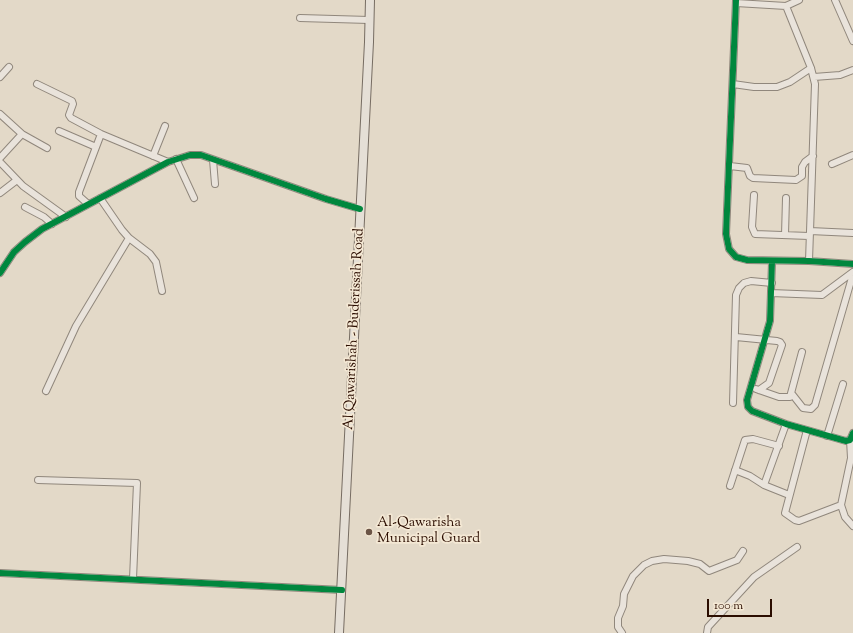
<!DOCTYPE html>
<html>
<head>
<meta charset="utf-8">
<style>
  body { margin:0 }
  #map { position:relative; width:853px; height:633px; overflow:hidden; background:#e3d9c8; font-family:"Sorts Mill Goudy",serif }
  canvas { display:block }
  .scale { position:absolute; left:707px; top:599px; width:65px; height:18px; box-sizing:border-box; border:2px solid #2b0d00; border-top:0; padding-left:5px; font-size:12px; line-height:14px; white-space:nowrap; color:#2b0d00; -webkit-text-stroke:3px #f4e8d4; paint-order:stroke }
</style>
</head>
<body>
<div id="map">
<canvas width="853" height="633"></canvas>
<div class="scale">100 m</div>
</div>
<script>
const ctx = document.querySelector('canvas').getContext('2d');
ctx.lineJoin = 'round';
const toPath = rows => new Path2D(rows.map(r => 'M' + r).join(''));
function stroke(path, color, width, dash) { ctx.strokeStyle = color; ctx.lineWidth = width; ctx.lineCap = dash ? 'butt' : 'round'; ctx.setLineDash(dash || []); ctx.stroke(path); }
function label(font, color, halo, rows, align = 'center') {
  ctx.font = font + ' "Sorts Mill Goudy",serif'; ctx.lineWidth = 3.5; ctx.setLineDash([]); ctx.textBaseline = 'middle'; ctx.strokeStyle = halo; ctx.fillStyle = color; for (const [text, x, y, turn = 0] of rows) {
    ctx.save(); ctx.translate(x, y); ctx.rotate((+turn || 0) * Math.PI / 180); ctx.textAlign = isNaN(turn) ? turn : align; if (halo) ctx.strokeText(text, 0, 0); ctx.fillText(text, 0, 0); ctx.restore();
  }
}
const minor = toPath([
  [736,0,726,234,729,249,736,257,747,260,809,261,853,264],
  [835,0,853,41],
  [736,3,786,6,799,0],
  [786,6,811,68,815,84,809,261],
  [300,18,369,20],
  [0,77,9,67],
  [814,77,840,75,853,70],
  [37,84,72,101,73,104,69,115,71,118,101,134,168,162],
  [733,84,754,87,777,87,790,82,811,68],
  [0,114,22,134,47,148],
  [59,131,96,147],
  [153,156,165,126],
  [0,158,22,134],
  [176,159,194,198],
  [213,160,215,184],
  [0,162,23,186,66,217],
  [832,164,853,155],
  [730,166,747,168,750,176,753,178,796,180,802,176,802,167,805,162,813,156],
  [0,193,17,180],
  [754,195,752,227,755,234,809,236],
  [88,204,79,196,79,192,101,134],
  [25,207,44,217,52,224],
  [810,231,853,233],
  [785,235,786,198],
  [129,238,150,254,156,262,162,291],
  [772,262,770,321,747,400,748,407,752,411,786,424,846,441,850,440,853,433],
  [0,273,14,252,25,242,42,229,168,162,190,155,201,155,326,199,360,209],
  [771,293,822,295,853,272],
  [736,337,777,341,780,342,782,345,769,383,759,390],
  [756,389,779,397,790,397,802,352],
  [46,391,76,326,129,238,122,230,100,198],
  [792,394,803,408,811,409,815,405,853,274],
  [733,403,736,295,739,288,744,283,751,281,772,283],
  [807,430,785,513,795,520,799,521,841,505],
  [827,436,843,384],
  [850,440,851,458,841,505,845,517,853,526],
  [735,470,750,476,764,485,789,495],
  [38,480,137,483,133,579],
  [764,485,786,424],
  [730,486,745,440,753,439,779,446],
  [0,573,342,590],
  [622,633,618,627,618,618,623,606,624,594,633,576,644,565,652,561,664,559,688,561,700,564,709,571,737,560,743,551],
  [707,633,708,627,754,577,797,547]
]);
const major = toPath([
  [339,633,369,42,370,0]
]);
stroke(minor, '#90877c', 8);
stroke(major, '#766c62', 10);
stroke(minor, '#e9e3db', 6);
stroke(major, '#e5dfd6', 8);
stroke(toPath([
  [736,0,726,234,729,249,736,257,747,260,809,261,853,264],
  [772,262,770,321,747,400,748,407,752,411,786,424,846,441,850,440,853,433],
  [0,273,14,252,25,242,42,229,168,162,190,155,201,155,326,199,360,209],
  [0,573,342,590]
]), '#00873e', 6);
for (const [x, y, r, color] of [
  [369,532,4,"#6b5446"]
]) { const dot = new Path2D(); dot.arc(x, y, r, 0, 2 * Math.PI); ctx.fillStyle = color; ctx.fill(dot); stroke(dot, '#f4e8d4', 1.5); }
label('14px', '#2b0d00', '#f4e8d4', [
  ["Al Qawarishah - Buderissah Road",355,329,-87]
]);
label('14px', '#2b0d00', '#f4e8d4', [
  ["Al-Qawarisha",377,524],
  ["Municipal Guard",377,540]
], 'left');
</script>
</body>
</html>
